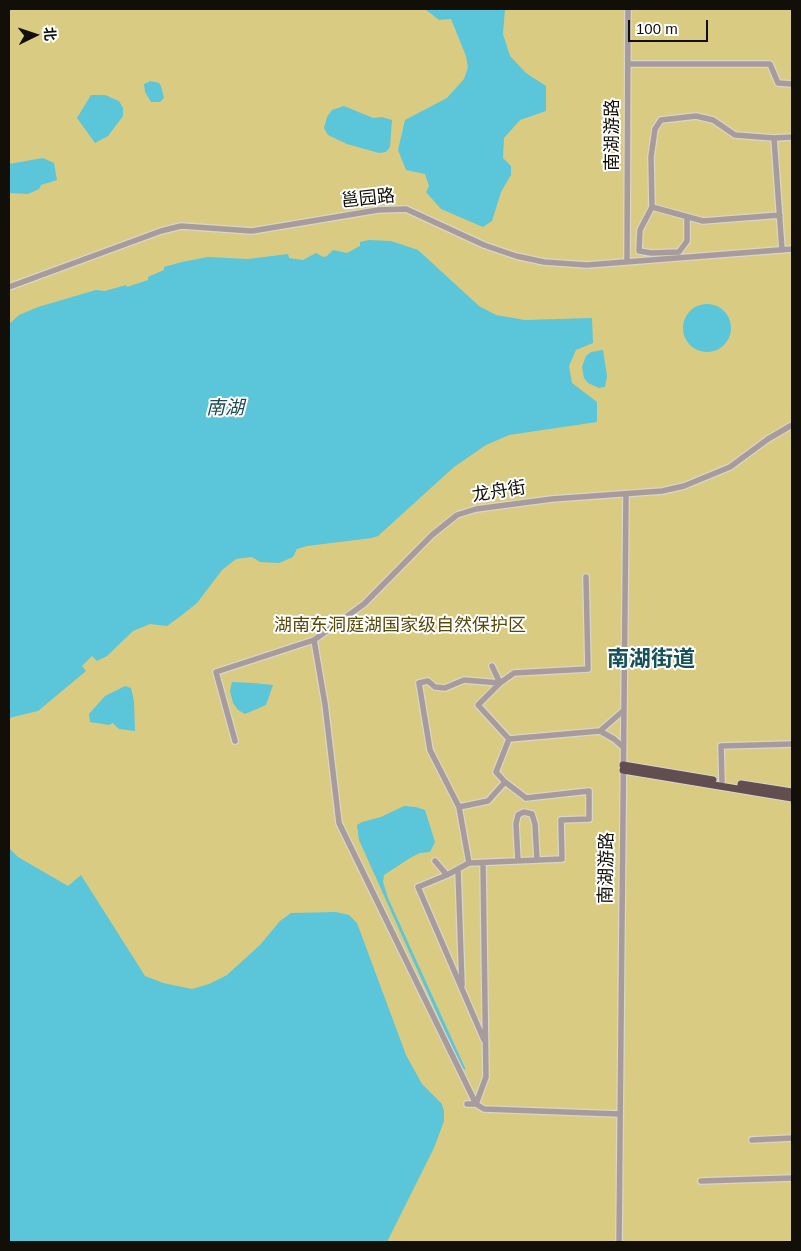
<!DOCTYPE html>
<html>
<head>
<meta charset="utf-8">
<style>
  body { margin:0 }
  #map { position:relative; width:801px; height:1251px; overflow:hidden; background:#fffced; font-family:Helvetica,"Noto Sans SC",sans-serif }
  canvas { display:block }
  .frame { position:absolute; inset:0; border:10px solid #110f07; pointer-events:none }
  .north { position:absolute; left:10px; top:10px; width:50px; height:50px; -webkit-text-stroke:4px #fff; paint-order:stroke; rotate:86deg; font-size:14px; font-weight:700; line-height:20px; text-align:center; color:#110f07 }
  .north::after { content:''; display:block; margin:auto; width:18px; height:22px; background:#110f07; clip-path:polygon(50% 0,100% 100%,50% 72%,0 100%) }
  .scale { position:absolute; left:628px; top:20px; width:80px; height:22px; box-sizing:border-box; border:2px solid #110f07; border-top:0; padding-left:6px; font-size:15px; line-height:18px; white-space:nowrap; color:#110f07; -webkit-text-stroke:4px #fff; paint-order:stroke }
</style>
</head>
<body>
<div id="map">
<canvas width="801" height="1251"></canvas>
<div class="frame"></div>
<div class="north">北</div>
<div class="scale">100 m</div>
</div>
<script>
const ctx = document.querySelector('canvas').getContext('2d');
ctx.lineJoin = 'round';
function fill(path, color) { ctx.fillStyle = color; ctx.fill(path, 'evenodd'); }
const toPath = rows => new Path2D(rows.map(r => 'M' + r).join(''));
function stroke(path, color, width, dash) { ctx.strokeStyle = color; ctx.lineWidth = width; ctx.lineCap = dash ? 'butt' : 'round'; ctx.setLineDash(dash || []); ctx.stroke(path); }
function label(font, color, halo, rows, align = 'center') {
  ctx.font = font + ' Helvetica,"Noto Sans SC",sans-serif'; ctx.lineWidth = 4; ctx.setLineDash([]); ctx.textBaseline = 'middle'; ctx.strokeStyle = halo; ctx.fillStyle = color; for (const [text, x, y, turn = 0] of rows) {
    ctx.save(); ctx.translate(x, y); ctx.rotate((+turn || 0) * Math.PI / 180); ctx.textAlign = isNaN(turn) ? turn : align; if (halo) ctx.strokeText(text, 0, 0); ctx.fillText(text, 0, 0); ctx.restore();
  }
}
fill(toPath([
  [9,9,792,9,792,1242,9,1242]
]), '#dacb82');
fill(toPath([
  [425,9,505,9,503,34,510,56,526,73,546,86,546,111,520,120,504,138,503,158,511,166,511,175,501,192,492,221,483,227,441,209,426,192,429,186,425,174,406,170,398,150,405,120,447,98,464,79,468,67,466,56,451,19,439,20],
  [151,81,159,83,161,86,164,98,160,102,151,102,145,92,144,84],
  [91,95,105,95,119,101,123,108,123,116,108,136,95,143,77,118],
  [344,106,373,118,382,117,392,120,390,147,386,152,379,153,347,144,328,135,324,128,327,117,332,110],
  [43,158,54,163,57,180,41,185,39,189,28,194,9,193,9,164],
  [369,240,391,241,418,250,479,306,496,315,525,320,592,318,593,343,576,350,569,366,572,383,597,402,597,422,509,435,486,445,454,467,378,536,372,538,307,546,297,549,293,557,279,563,260,562,252,557,236,559,222,570,197,603,182,615,167,626,150,624,133,631,107,656,97,661,92,656,82,666,86,671,38,711,9,718,9,324,19,315,38,307,96,290,105,291,126,285,127,287,148,280,148,277,164,270,164,267,182,262,208,257,248,259,288,254,289,258,303,260,316,253,323,257,327,256,333,250,347,253,360,246,360,242],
  '683 328a24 24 0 1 1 48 0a24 24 0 1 1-48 0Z',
  [603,350,607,376,605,387,599,388,588,383,584,378,582,367,586,356,591,352],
  [232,682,253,683,273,685,266,705,245,714,238,710,233,703,230,691],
  [125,686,131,688,134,701,135,731,119,729,113,723,109,725,90,722,89,714,105,696],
  [404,806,416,807,425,810,435,842,430,852,420,853,410,858,384,875,383,882,388,898,466,1070,461,1067,359,840,357,825,362,822,381,817],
  [9,848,18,857,68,886,81,875,145,976,163,983,192,989,209,984,227,975,260,945,280,921,291,913,336,912,349,915,357,923,406,1055,422,1084,442,1104,444,1111,444,1121,434,1148,387,1242,9,1242]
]), '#5bc5d9');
const minor = toPath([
  [628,64,770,64,778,83,792,84],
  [774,138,735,135,713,120,696,116,661,120,655,129,651,157,652,207,703,221,780,215],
  [652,207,640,230,639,251,651,253,679,252,687,241,687,218],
  [782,250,774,138,792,137],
  [627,262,628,9],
  [9,287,161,231,181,226,252,231,378,210,406,209,484,245,516,256,544,262,587,265,792,249],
  [586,577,588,669,514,673,500,683,478,705,509,739,600,731],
  [314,640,325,704,339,823,476,1104,484,1109,619,1114],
  [492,666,500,683],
  [500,683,464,680,445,688,435,687,428,681,419,683,430,750,459,807,469,863,562,859,561,820,589,819,589,791,526,798,505,782,496,772,509,739],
  [235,741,216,672,314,640,364,604,432,535,457,515,476,509,552,499,662,491,684,486,730,467,768,439,792,425],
  [623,747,614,739,600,731,623,711],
  [722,781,721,746,792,744],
  [459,807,488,801,505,782],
  [435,861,447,875,469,863],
  [518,861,516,824,518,815,524,812,532,814,535,824,537,860],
  [458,870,462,985],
  [447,875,418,887,484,1040],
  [467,1104,476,1104,486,1077,483,863],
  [752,1140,792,1138],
  [701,1181,792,1178],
  [619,1242,626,494]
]);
const major = toPath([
  [623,765,713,780],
  [623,770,792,798],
  [741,784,792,792]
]);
stroke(minor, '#d9d6c8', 8);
stroke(major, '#d9d6c8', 9);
stroke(minor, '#a89b9c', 5.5);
stroke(major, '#624d50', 7);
label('18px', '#110f07', '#fff', [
  ["南湖游路",613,135,-90],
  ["邕园路",368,199,-6],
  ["龙舟街",499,492,-9],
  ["南湖游路",607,868,-89]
]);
label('18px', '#56490a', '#fff', [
  ["湖南东洞庭湖国家级自然保护区",400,626]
]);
label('italic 19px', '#1d4c55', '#fff', [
  ["南湖",225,409]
]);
label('bold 22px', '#155159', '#fff', [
  ["南湖街道",651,660]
]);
</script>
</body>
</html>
